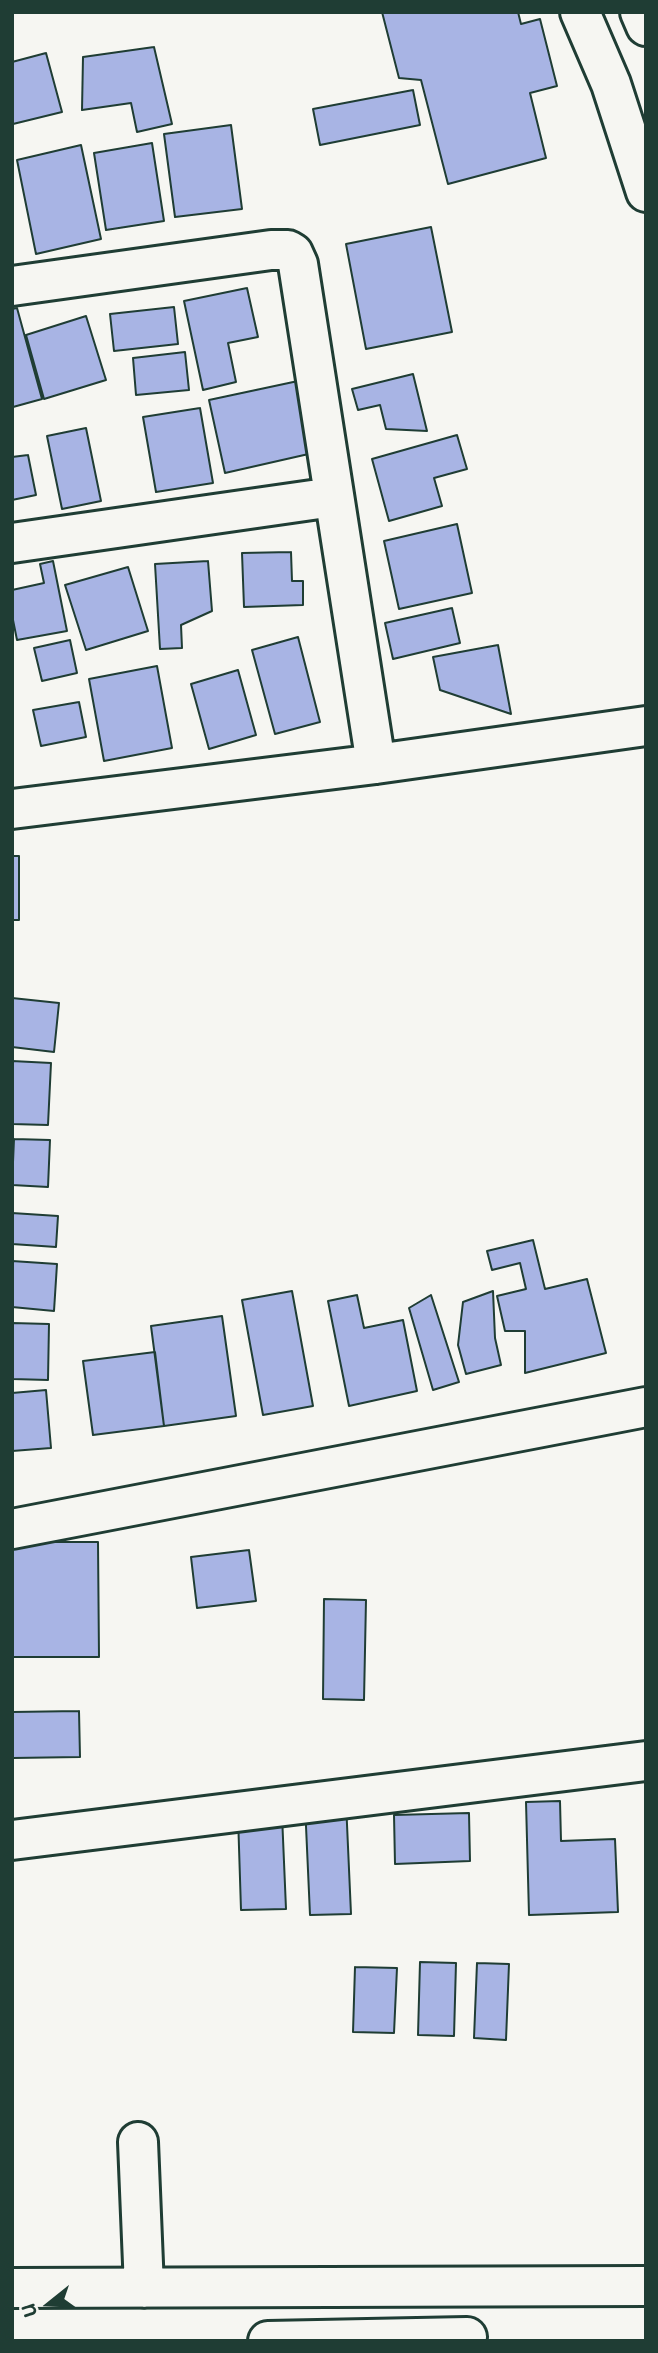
<!DOCTYPE html>
<html>
<head>
<meta charset="utf-8">
<style>
  body { margin:0 }
  #map { position:relative; width:658px; height:2353px; overflow:hidden; background:#f6f6f2; font-family:Mali,sans-serif }
  canvas { display:block }
  .frame { position:absolute; inset:0; border:14px solid #1f3d34; pointer-events:none }
  .north { position:absolute; left:14px; top:2269px; width:70px; height:70px; -webkit-text-stroke:5px #f6f6f2; paint-order:stroke; rotate:252deg; font-size:19px; font-weight:700; line-height:28px; text-align:center; color:#1f3d34 }
  .north::after { content:''; display:block; margin:auto; width:24px; height:32px; background:#1f3d34; clip-path:polygon(50% 0,100% 100%,50% 72%,0 100%) }
</style>
</head>
<body>
<div id="map">
<canvas width="658" height="2353"></canvas>
<div class="frame"></div>
<div class="north">U</div>
</div>
<script>
const ctx = document.querySelector('canvas').getContext('2d');
ctx.lineJoin = 'round';
function fill(path, color) { ctx.fillStyle = color; ctx.fill(path, 'evenodd'); }
const toPath = rows => new Path2D(rows.map(r => 'M' + r).join(''));
function stroke(path, color, width, dash) { ctx.strokeStyle = color; ctx.lineWidth = width; ctx.lineCap = dash ? 'butt' : 'round'; ctx.setLineDash(dash || []); ctx.stroke(path); }
const building = toPath([
  [382,12,518,12,521,24,540,19,557,86,530,93,546,158,448,184,421,80,399,78,382,12],
  [154,47,172,124,137,132,131,103,82,110,83,57,154,47],
  [46,53,62,112,13,124,12,62,46,53],
  [413,90,420,125,320,145,313,109,413,90],
  [231,125,242,209,175,217,164,134,231,125],
  [152,143,164,221,106,230,94,153,152,143],
  [81,145,101,239,36,254,17,160,81,145],
  [431,227,452,332,366,349,346,244,431,227],
  [247,288,258,337,228,343,236,382,203,390,184,301,247,288],
  [174,307,178,344,114,351,110,314,174,307],
  [17,308,42,399,13,407,12,309,17,308],
  [86,316,106,380,44,399,26,335,86,316],
  [185,352,189,390,136,395,133,358,185,352],
  [413,374,427,431,386,429,380,405,358,410,352,389,413,374],
  [298,381,313,453,225,473,209,400,298,381],
  [200,408,213,483,156,492,143,417,200,408],
  [86,428,101,501,62,509,47,436,86,428],
  [457,435,467,469,434,478,442,506,389,521,372,459,457,435],
  [28,455,36,495,12,500,12,457,28,455],
  [457,524,472,593,399,609,384,541,457,524],
  [291,552,292,581,303,581,303,605,244,607,242,553,291,552],
  [53,561,67,631,17,640,12,615,12,590,44,583,40,564,53,561],
  [208,561,212,611,181,625,182,648,160,649,155,564,208,561],
  [128,567,148,631,86,650,65,585,128,567],
  [452,608,460,643,393,659,385,623,452,608],
  [298,637,320,722,275,734,252,650,298,637],
  [70,640,77,673,42,681,34,648,70,640],
  [498,645,511,714,440,690,433,657,498,645],
  [157,666,172,748,104,761,89,679,157,666],
  [238,670,256,735,209,749,191,684,238,670],
  [79,702,86,737,41,746,33,710,79,702],
  [12,856,19,856,19,920,12,920,12,856],
  [12,998,59,1003,54,1052,12,1047,12,998],
  [12,1061,51,1063,48,1125,12,1124,12,1061],
  [14,1139,50,1140,48,1187,12,1185,14,1139],
  [12,1213,58,1216,56,1247,12,1244,12,1213],
  [533,1240,545,1289,587,1279,606,1353,525,1373,525,1331,505,1331,497,1296,526,1289,520,1263,492,1270,487,1251,533,1240],
  [12,1261,57,1264,54,1311,12,1307,12,1261],
  [292,1291,313,1406,263,1415,242,1300,292,1291],
  [493,1291,495,1338,501,1365,466,1374,458,1345,463,1302,493,1291],
  [357,1295,364,1328,403,1320,417,1391,349,1406,328,1301,357,1295],
  [431,1295,459,1382,433,1390,409,1308,431,1295],
  [222,1316,236,1416,164,1426,151,1326,222,1316],
  [12,1323,49,1324,48,1380,12,1379,12,1323],
  [155,1352,164,1426,93,1435,83,1361,155,1352],
  [46,1390,51,1448,12,1451,12,1393,46,1390],
  [12,1542,98,1542,99,1657,12,1657,12,1542],
  [249,1550,256,1601,197,1608,191,1557,249,1550],
  [324,1599,366,1600,364,1700,323,1699,324,1599],
  [79,1711,80,1757,13,1758,12,1712,79,1711],
  [560,1801,561,1841,615,1839,618,1912,529,1915,526,1802,560,1801],
  [346,1802,351,1914,310,1915,305,1804,346,1802],
  [469,1813,470,1861,395,1864,394,1815,469,1813],
  [282,1815,286,1909,241,1910,238,1816,282,1815],
  [420,1962,456,1963,454,2036,418,2035,420,1962],
  [477,1963,509,1964,506,2040,474,2038,477,1963],
  [355,1967,397,1968,394,2033,353,2032,355,1967]
]);
fill(building, '#a8b4e4');
stroke(building, '#1f3d34', 2);
const minor = toPath([
  [12,286,271,250,288,250,293,253,298,264,376,764],
  [12,543,333,497],
  [12,809,376,764,646,726],
  [12,1529,646,1407],
  [12,1840,646,1761],
  [138,2142,144,2288],
  [12,2288,646,2286],
  [268,2341,467,2337]
]);
const secondary = toPath([
  [580,12,611,84,646,192],
  [640,12,646,26]
]);
stroke(minor, '#1f3d34', 44);
stroke(secondary, '#1f3d34', 44);
stroke(minor, '#f6f6f2', 38);
stroke(secondary, '#f6f6f2', 38);
</script>
</body>
</html>
